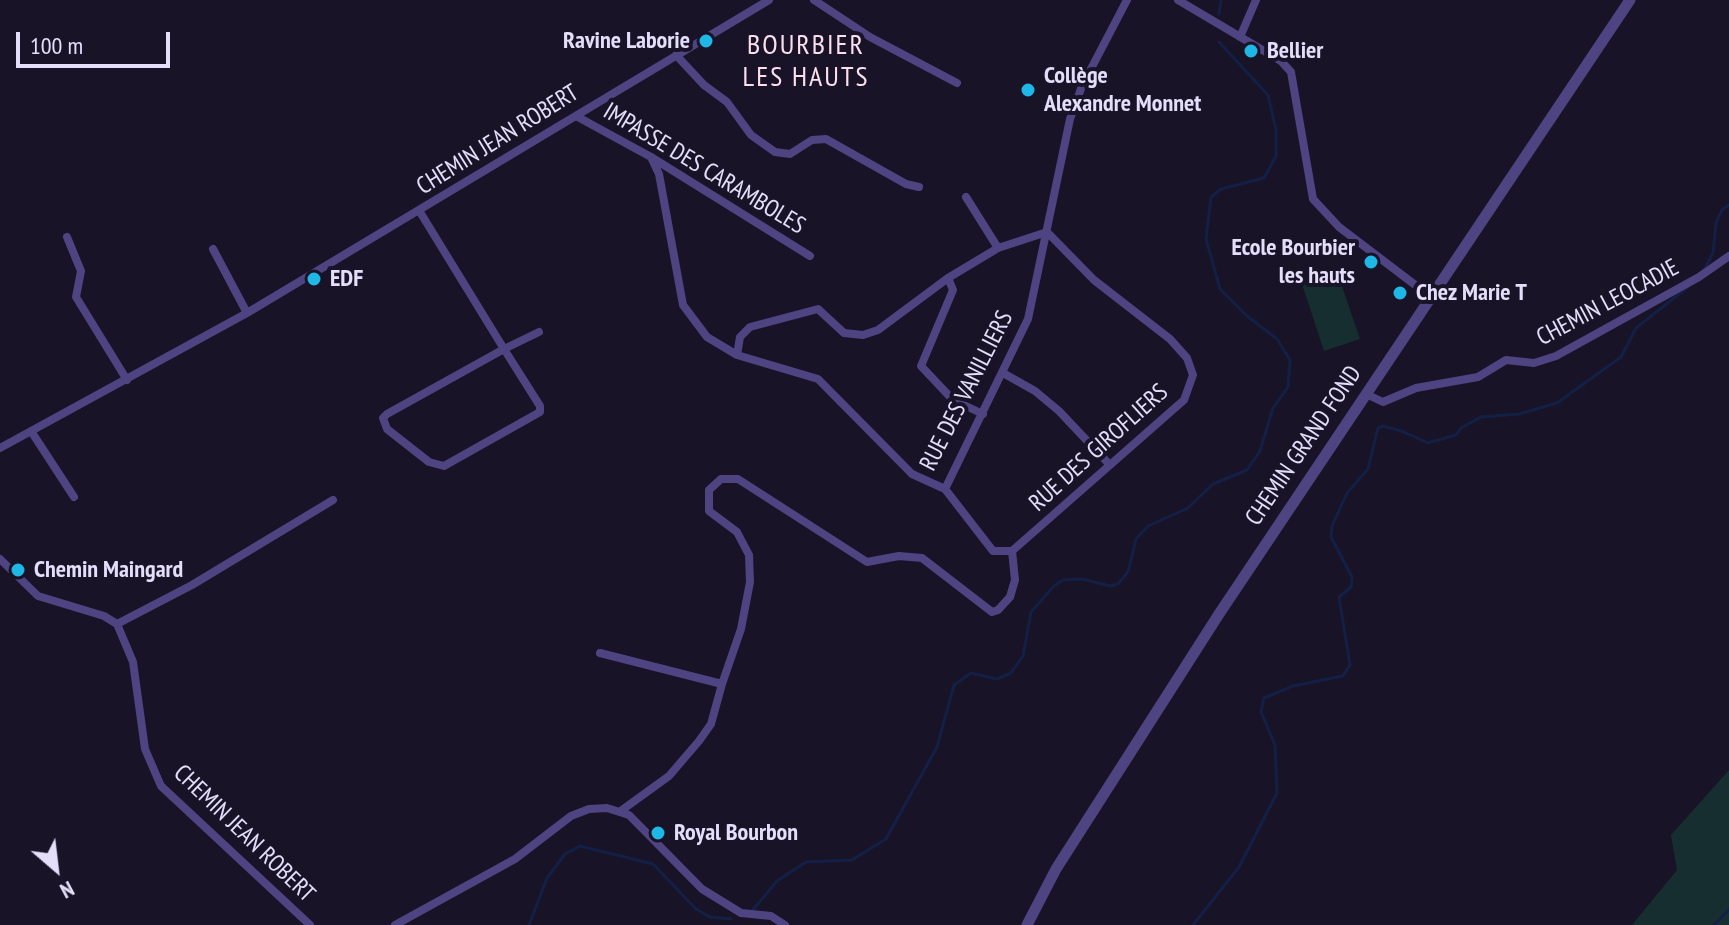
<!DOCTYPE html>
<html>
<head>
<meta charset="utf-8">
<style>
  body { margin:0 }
  #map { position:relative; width:1729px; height:925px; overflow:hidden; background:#191327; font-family:"PT Sans Narrow",sans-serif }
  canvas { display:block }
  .north { position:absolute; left:16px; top:829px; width:80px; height:80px; -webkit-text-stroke:6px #191327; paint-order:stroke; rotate:152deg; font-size:22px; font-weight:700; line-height:32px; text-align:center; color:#e5defb }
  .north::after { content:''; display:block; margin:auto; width:28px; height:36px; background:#e5defb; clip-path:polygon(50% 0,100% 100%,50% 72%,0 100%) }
  .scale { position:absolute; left:16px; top:32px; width:154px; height:36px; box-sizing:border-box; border:4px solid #e5defb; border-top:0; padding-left:10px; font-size:24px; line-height:28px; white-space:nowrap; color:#e5defb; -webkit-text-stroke:6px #191327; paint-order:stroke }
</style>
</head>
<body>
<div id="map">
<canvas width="1729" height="925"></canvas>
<div class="north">N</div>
<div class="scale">100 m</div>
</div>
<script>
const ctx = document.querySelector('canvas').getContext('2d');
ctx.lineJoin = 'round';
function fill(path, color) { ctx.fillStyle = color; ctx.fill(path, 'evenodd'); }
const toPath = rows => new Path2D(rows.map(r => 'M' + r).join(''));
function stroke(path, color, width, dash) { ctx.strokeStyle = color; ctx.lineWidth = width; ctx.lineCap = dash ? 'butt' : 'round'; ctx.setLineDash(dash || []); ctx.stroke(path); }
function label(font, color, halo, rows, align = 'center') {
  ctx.font = font + ' "PT Sans Narrow",sans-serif'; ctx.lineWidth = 8; ctx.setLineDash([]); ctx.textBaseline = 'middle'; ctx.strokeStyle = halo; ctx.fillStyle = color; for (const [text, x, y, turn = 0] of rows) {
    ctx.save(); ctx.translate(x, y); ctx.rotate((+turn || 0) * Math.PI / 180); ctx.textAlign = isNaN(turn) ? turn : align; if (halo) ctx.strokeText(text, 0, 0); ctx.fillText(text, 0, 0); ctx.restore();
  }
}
fill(toPath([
  [1337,272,1360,339,1324,351,1302,284],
  [1729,770,1729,925,1632,925,1677,870,1671,835]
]), '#172e31');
stroke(toPath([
  [1219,14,1221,0],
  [1704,270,1713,253,1716,223,1722,210,1729,205],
  [752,911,777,881,806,862,852,860,886,839,937,747,954,685,971,673,997,679,1011,673,1023,656,1031,612,1054,586,1063,580,1082,579,1110,586,1118,584,1128,572,1136,539,1148,526,1188,508,1213,484,1247,470,1260,451,1273,408,1288,387,1290,360,1277,339,1247,316,1220,289,1206,239,1211,197,1221,189,1264,178,1276,156,1276,130,1268,95,1219,42],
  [529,925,547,878,565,854,580,846,653,864,696,909,710,917,731,919],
  [1193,925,1239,867,1277,793,1275,745,1261,712,1264,698,1293,686,1343,676,1350,665,1339,597,1351,587,1352,577,1331,537,1332,526,1347,493,1368,469,1378,428,1383,426,1404,432,1428,443,1456,435,1461,428,1481,417,1519,414,1557,403,1621,357,1636,328,1688,287],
  [1714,925,1729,910]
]), '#132046', 3);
stroke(toPath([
  [814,0,870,37,957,83],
  [1178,0,1281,61,1291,72,1313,199,1339,227,1431,297],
  [1240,37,1256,0],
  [676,55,704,85,727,102,751,135,775,152,790,154,812,140,826,139,906,184,919,187],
  [576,116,651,157,810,256],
  [651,157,659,174,683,305,707,337,737,355,818,379,912,474,945,489],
  [966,197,998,248],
  [420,212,504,349,540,406,540,412,444,466,429,462,387,429,383,418,387,414,504,349,539,332],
  [67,237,81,271,76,297,127,380],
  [213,249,247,313],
  [948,278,953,290,921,366,953,400,983,414],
  [737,355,740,337,750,327,818,309,844,333,863,335,878,330,948,278,998,248,1047,232,1094,280,1170,339,1187,358,1193,375,1184,400,1012,551,993,551,945,489],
  [1003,373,1035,391,1059,411,1109,464],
  [1366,394,1383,402,1416,388,1478,377,1506,360,1534,363,1556,356,1699,277,1729,256],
  [31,431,74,497],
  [0,448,247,313,769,0],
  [945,489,1028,319,1070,119,1082,86,1127,0],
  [0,559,38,596,104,616,117,624,133,662,145,749,161,786,310,925],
  [117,624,192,585,333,500],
  [600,653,722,684,711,724,699,741,669,776,622,810],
  [722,684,741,629,750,582,749,555,737,532,709,511,709,490,721,479,738,479,867,562,899,556,922,558,992,612,998,610,1010,597,1015,580,1012,551],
  [395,925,515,859,571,816,589,809,607,808,629,815,702,889,741,913,771,916,785,925]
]), '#4e4481', 8);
stroke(toPath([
  [1027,925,1056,869,1219,614,1630,0]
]), '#4e4481', 11);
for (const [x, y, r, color] of [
  [706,41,8,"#1fb7e5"],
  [1251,51,8,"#1fb7e5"],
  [1028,90,8,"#1fb7e5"],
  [1371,262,8,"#1fb7e5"],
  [314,279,8,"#1fb7e5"],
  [1400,293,8,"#1fb7e5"],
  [18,570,8,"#1fb7e5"],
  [658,833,8,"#1fb7e5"]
]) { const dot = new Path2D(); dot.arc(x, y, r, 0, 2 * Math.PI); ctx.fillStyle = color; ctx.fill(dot); stroke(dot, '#191327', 3); }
label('bold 24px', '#e5defb', '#191327', [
  ["Ravine Laborie",690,41,"right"],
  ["Bellier",1267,51],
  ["Collège",1044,76],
  ["Alexandre Monnet",1044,104],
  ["Ecole Bourbier",1355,248,"right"],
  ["les hauts",1355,276,"right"],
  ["EDF",330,279],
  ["Chez Marie T",1416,293],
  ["Chemin Maingard",34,570],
  ["Royal Bourbon",674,833]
], 'left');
label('24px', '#e5defb', '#191327', [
  ["CHEMIN JEAN ROBERT",498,140,-32],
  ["IMPASSE DES CARAMBOLES",704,169,31],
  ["CHEMIN LEOCADIE",1608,303,-28],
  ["RUE DES VANILLIERS",967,391,-63],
  ["CHEMIN GRAND FOND",1304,446,-56],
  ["RUE DES GIROFLIERS",1099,448,-42],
  ["CHEMIN JEAN ROBERT",244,834,44]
]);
ctx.letterSpacing = '2px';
label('28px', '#fbdfed', '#191327', [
  ["BOURBIER",806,46],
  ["LES HAUTS",806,78]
]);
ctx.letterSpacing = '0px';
</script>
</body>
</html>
